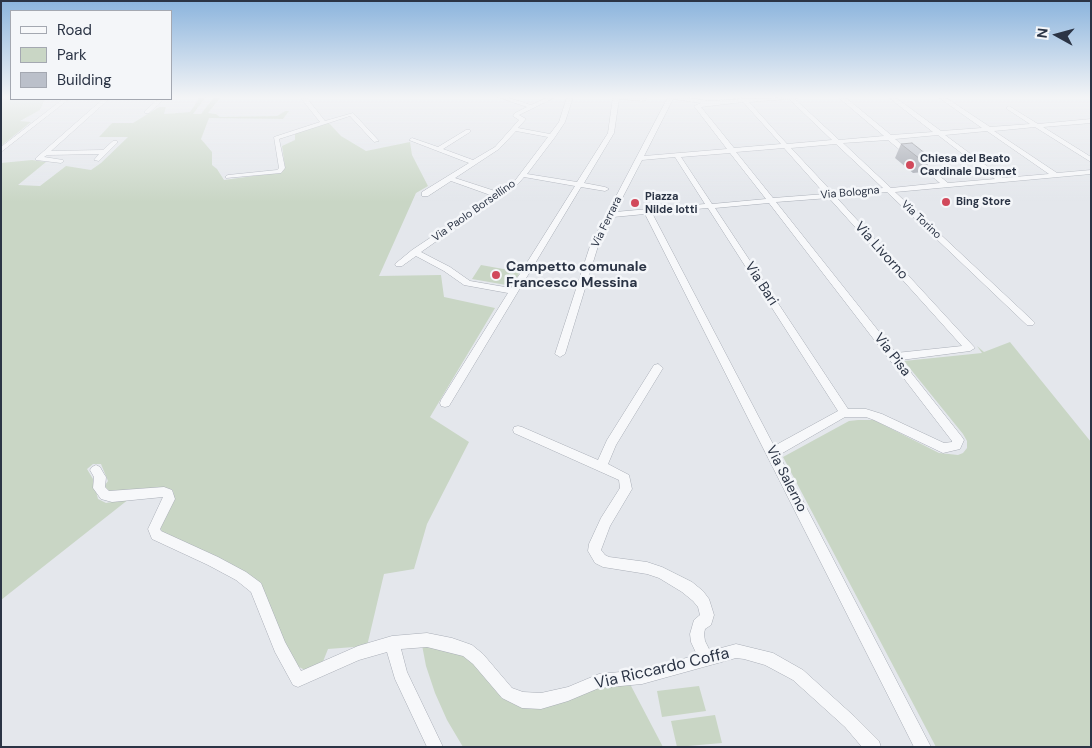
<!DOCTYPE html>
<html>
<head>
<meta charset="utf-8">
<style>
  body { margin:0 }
  #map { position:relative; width:1092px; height:748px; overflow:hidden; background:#e4e7ec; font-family:"DM Sans",sans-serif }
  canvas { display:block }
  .frame { position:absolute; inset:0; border:2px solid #2b3445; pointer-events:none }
  .legend { position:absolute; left:10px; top:10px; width:162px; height:90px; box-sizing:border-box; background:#f4f6f9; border:1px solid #a4a8b1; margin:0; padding:6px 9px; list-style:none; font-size:15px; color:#2b3445 }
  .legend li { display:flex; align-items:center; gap:10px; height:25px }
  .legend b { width:25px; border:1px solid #a4a8b1 }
  .north { position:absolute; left:1032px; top:10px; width:50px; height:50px; -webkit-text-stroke:4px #f4f6f9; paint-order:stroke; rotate:277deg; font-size:14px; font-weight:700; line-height:20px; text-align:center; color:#2b3445 }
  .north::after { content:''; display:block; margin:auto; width:18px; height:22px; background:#2b3445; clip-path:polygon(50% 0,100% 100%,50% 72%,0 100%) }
</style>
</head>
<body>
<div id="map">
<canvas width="1092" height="748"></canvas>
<div class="frame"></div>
<ul class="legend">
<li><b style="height:6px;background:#f7f8fa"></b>Road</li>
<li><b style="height:14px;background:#c9d6c5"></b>Park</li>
<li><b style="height:14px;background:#bbc0ca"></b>Building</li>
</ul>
<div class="north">N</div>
</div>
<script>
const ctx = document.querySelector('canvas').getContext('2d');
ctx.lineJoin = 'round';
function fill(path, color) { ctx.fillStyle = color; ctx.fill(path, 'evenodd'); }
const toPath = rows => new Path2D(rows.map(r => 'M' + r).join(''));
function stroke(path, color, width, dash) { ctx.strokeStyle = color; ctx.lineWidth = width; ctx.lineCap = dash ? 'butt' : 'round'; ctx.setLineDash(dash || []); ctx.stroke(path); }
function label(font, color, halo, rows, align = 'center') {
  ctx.font = font + ' "DM Sans",sans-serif'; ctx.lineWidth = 5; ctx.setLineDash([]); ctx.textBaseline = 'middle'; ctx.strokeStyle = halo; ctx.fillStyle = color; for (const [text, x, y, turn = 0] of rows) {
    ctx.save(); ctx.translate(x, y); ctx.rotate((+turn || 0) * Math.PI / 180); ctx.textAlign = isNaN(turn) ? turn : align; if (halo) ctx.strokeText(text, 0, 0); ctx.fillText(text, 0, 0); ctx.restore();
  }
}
fill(toPath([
  [1,97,45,99,40,110,20,121,31,122,1,146],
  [200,97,206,97,193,114,201,114,214,97,221,97,208,113,216,114,220,117,277,116,285,111,289,111,283,119,209,118,201,139,212,152,212,165,217,169,224,180,282,172,285,167,282,146,295,140,295,132,328,122,341,136,366,151,410,142,412,155,428,186,416,193,379,276,441,275,444,297,495,308,430,417,469,442,427,524,414,569,384,574,367,646,328,649,322,664,307,671,293,664,259,583,162,532,160,526,174,497,173,491,165,488,111,492,106,490,105,485,108,481,101,464,93,464,87,469,93,479,98,499,106,503,129,499,1,600,1,163,32,160,46,162,18,185,40,186,66,166,91,170,101,163,128,137,99,137,112,123,133,123,159,107,166,107,164,114,190,112],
  [481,265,520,272,512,286,472,279],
  [1010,342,1091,442,1091,747,936,747,783,457,849,421,858,420,874,420,939,453,958,455,963,453,967,448,967,441,963,434,904,361,982,353,977,346,984,352],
  [422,645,468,656,508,699,600,685,630,684,663,747,463,747,447,720,435,693,426,666],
  [699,686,706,711,662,717,657,691],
  [715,715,722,743,677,747,671,721]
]), '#c9d6c5');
const minor = toPath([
  [300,97,306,97,325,121,353,113,379,141,374,142,350,116,279,139,285,168,281,173,226,178,226,176,228,175,277,170,279,168,274,137,320,122,300,97],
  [497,97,507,97,531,105,548,97,556,97,519,115,526,119,518,128,550,134,559,122,567,97,573,97,565,122,555,137,527,174,577,182,608,133,613,97,643,97,647,99,644,101,619,99,614,133,584,183,605,187,609,189,605,191,581,187,449,406,445,407,441,406,440,403,441,400,508,293,464,285,444,271,416,256,402,266,396,266,395,264,412,250,493,196,451,181,428,196,422,196,422,192,469,163,409,140,412,138,438,147,466,130,470,130,470,132,443,149,473,160,495,147,519,120,513,116,515,113,527,107,497,97],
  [516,131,548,137,514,182,498,192,455,178,499,149,516,131],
  [524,177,575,186,511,288,470,281,450,267,421,252,518,184,524,177],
  [668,97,685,97,709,101,740,99,738,97,746,99,799,97,795,99,839,140,884,136,838,97,845,97,891,135,933,132,888,97,895,97,941,131,982,128,938,97,945,97,990,127,1030,124,1007,109,1007,107,1009,106,1038,124,1091,119,1091,123,1043,127,1091,157,1091,162,1035,127,994,131,1057,173,1091,170,1091,174,895,192,1033,321,1035,323,1033,325,1027,325,887,192,836,197,975,348,970,351,901,360,962,437,964,440,960,449,943,453,874,420,866,417,845,417,779,455,931,747,914,747,645,214,613,217,598,246,565,354,560,357,555,354,590,246,668,97],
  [673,99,701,103,694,106,727,149,644,156,673,99],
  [789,99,832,140,787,144,749,102,789,99],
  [743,102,781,144,734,148,701,107,743,102],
  [987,131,1049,174,1003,178,945,135,987,131],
  [938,135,995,179,948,183,895,139,938,135],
  [888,140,940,183,891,188,843,143,888,140],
  [836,144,883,188,833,193,791,148,836,144],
  [784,148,825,194,773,198,736,152,784,148],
  [730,153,766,199,712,204,681,157,730,153],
  [675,157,705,204,615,212,642,160,675,157],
  [829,198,962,346,896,353,776,202,829,198],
  [769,203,952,441,952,442,944,443,882,414,866,409,848,409,715,208,769,203],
  [708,208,838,411,774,446,652,213,708,208],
  [63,99,69,99,1,152,1,147,63,99],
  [103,99,109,99,51,151,103,150,113,141,117,141,117,143,99,161,94,160,99,154,47,155,44,157,63,160,64,161,61,163,36,160,36,158,103,99],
  [158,99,164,99,149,113,145,113,145,111,158,99],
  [658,364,663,368,616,445,608,464,629,475,632,489,610,526,601,550,605,555,609,557,647,562,662,567,692,582,703,591,709,599,714,615,711,625,705,629,704,634,705,641,710,651,736,644,773,653,803,670,855,717,879,741,881,747,862,747,845,727,793,680,765,665,744,659,736,658,642,684,599,688,568,701,541,709,522,708,502,698,473,664,463,656,427,647,401,649,407,672,443,747,427,747,395,679,387,652,359,660,298,687,293,685,275,652,251,592,236,580,208,565,152,539,148,529,163,497,112,502,101,499,93,488,94,477,90,470,92,467,96,465,100,467,104,474,106,477,105,487,109,491,164,487,172,490,175,499,160,529,161,531,218,557,246,572,261,583,285,642,301,671,358,646,392,636,427,633,452,638,472,645,483,654,512,688,523,692,541,693,568,687,599,674,642,670,697,655,691,642,690,634,694,620,700,615,698,607,693,601,682,592,659,578,647,574,603,567,595,563,588,551,589,544,601,518,620,488,619,480,514,433,513,430,514,427,518,426,522,427,598,460,607,440,654,365,658,364]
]);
stroke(minor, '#a9aeb7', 1);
fill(minor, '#f7f8fa');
fill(toPath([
  [901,144,931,158,924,172,913,173,895,158]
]), '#a1a5ae');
const building = toPath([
  [912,143,931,158,920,159,901,144,912,143]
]);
fill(building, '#bbc0ca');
stroke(building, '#83868d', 1);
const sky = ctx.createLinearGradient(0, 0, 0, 202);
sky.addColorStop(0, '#8bb4dd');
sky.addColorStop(0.48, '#f3f4f6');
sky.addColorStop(1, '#f3f4f600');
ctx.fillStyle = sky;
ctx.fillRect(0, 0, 1092, 202);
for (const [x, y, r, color] of [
  [910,165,5,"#d1495b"],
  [946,202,5,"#d1495b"],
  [635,203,5,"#d1495b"],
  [496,275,5,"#d1495b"]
]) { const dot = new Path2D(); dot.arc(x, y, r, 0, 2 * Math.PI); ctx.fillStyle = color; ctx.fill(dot); stroke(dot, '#f4f6f9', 2); }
label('bold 11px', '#2b3445', '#f4f6f9', [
  ["Chiesa del Beato",920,159],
  ["Cardinale Dusmet",920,172],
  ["Piazza",645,197],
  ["Nilde Iotti",645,210],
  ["Bing Store",956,202]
], 'left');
label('11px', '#2b3445', '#f4f6f9', [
  ["Via Bologna",850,193,-5],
  ["Via Paolo Borsellino",474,211,-35],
  ["Via Torino",921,220,43],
  ["Via Ferrara",607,222,-64]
]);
label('14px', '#2b3445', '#f4f6f9', [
  ["Via Livorno",881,251,48],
  ["Via Bari",761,284,57],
  ["Via Pisa",892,355,52],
  ["Via Salerno",786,479,63]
]);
label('bold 14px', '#2b3445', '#f4f6f9', [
  ["Campetto comunale",506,267],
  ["Francesco Messina",506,283]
], 'left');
label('16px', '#2b3445', '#f4f6f9', [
  ["Via Riccardo Coffa",662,669,-13]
]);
</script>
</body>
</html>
